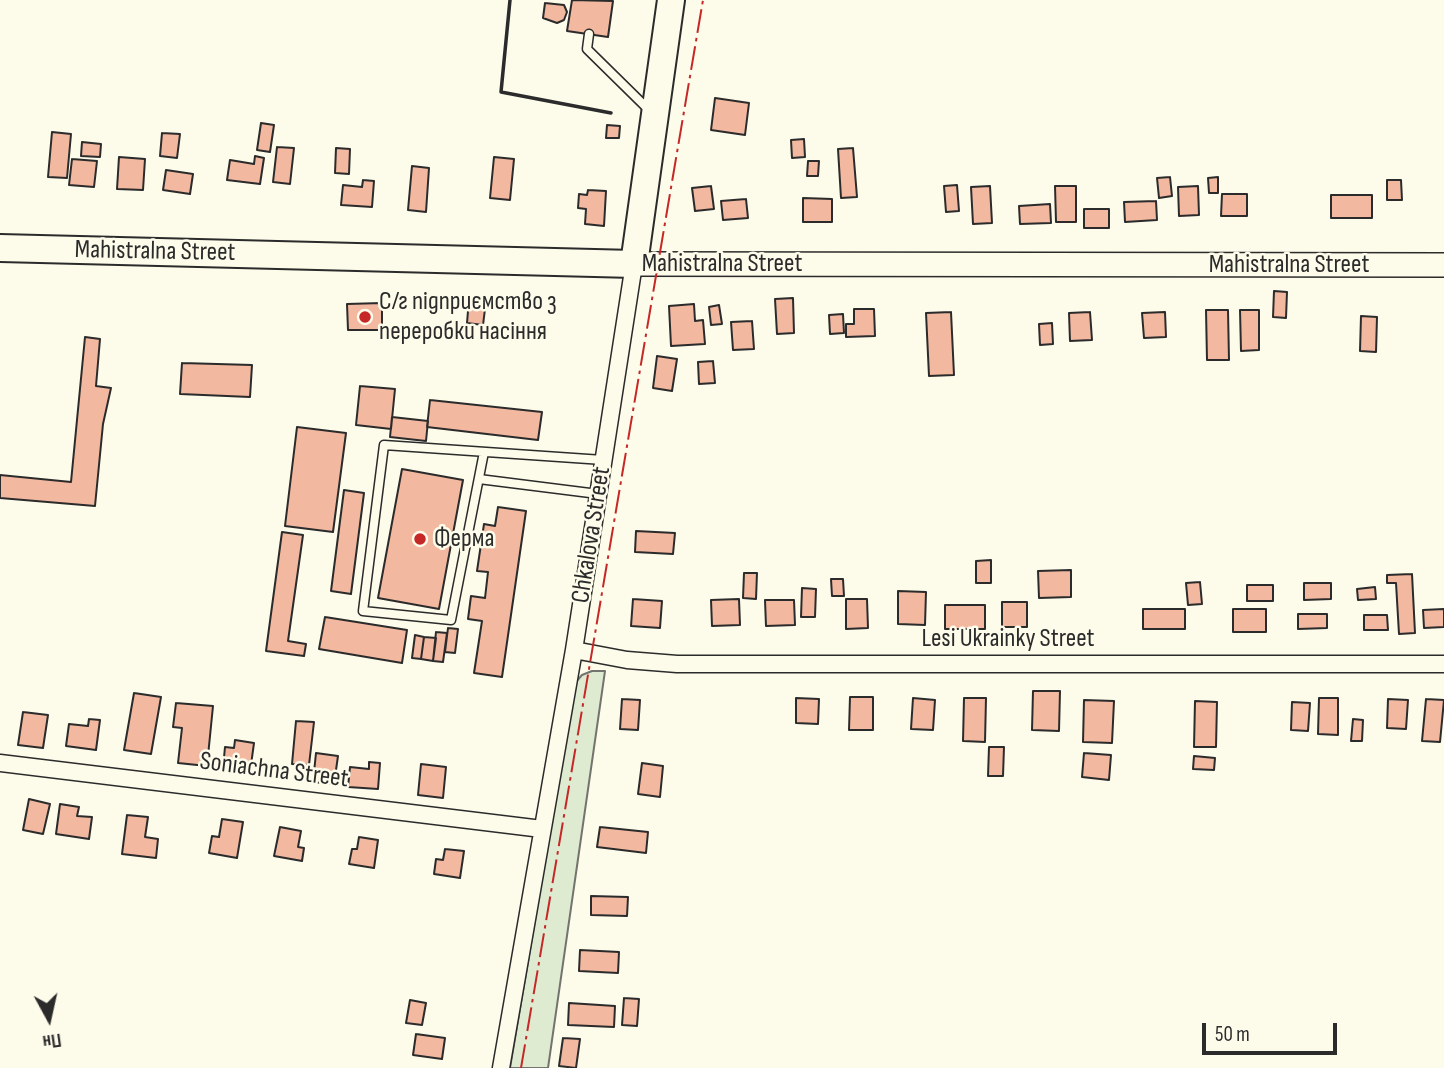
<!DOCTYPE html>
<html>
<head>
<meta charset="utf-8">
<style>
  body { margin:0 }
  #map { position:relative; width:1444px; height:1068px; overflow:hidden; background:#fdfbea; font-family:"Sofia Sans Condensed",sans-serif }
  canvas { display:block }
  .north { position:absolute; left:14px; top:984px; width:70px; height:70px; -webkit-text-stroke:5px #fdfbea; paint-order:stroke; rotate:172deg; font-size:19px; font-weight:700; line-height:28px; text-align:center; color:#2b2b2b }
  .north::after { content:''; display:block; margin:auto; width:24px; height:32px; background:#2b2b2b; clip-path:polygon(50% 0,100% 100%,50% 72%,0 100%) }
  .scale { position:absolute; left:1202px; top:1023px; width:135px; height:32px; box-sizing:border-box; border:4px solid #2b2b2b; border-top:0; padding-left:9px; font-size:21px; line-height:24px; white-space:nowrap; color:#2b2b2b; -webkit-text-stroke:5px #fdfbea; paint-order:stroke }
</style>
</head>
<body>
<div id="map">
<canvas width="1444" height="1068"></canvas>
<div class="north">Пн</div>
<div class="scale">50 m</div>
</div>
<script>
const ctx = document.querySelector('canvas').getContext('2d');
ctx.lineJoin = 'round';
function fill(path, color) { ctx.fillStyle = color; ctx.fill(path, 'evenodd'); }
const toPath = rows => new Path2D(rows.map(r => 'M' + r).join(''));
function stroke(path, color, width, dash) { ctx.strokeStyle = color; ctx.lineWidth = width; ctx.lineCap = dash ? 'butt' : 'round'; ctx.setLineDash(dash || []); ctx.stroke(path); }
function label(font, color, halo, rows, align = 'center') {
  ctx.font = font + ' "Sofia Sans Condensed",sans-serif'; ctx.lineWidth = 5; ctx.setLineDash([]); ctx.textBaseline = 'middle'; ctx.strokeStyle = halo; ctx.fillStyle = color; for (const [text, x, y, turn = 0] of rows) {
    ctx.save(); ctx.translate(x, y); ctx.rotate((+turn || 0) * Math.PI / 180); ctx.textAlign = isNaN(turn) ? turn : align; if (halo) ctx.strokeText(text, 0, 0); ctx.fillText(text, 0, 0); ctx.restore();
  }
}
const green = toPath([
  [592,671,605,671,548,1068,510,1068,575,683,582,675,592,671]
]);
fill(green, '#deebd1');
stroke(green, '#74746e', 2);
const building = toPath([
  [572,0,613,1,608,37,567,31,572,0],
  [545,3,564,5,567,12,564,20,557,23,543,18,545,3],
  [715,98,749,103,745,135,711,130,715,98],
  [261,123,274,125,270,152,257,150,261,123],
  [607,125,620,126,619,138,606,138,607,125],
  [52,132,71,134,67,178,48,177,52,132],
  [162,133,180,134,177,158,160,156,162,133],
  [804,139,805,157,792,158,791,140,804,139],
  [82,142,101,144,100,157,81,156,82,142],
  [277,147,294,148,290,184,273,182,277,147],
  [336,148,350,149,349,174,335,173,336,148],
  [853,148,857,197,841,198,838,149,853,148],
  [255,156,264,158,260,184,227,180,230,160,254,164,255,156],
  [119,157,145,159,143,190,117,189,119,157],
  [494,157,514,159,510,200,490,198,494,157],
  [72,159,97,161,94,187,69,185,72,159],
  [808,161,819,161,818,176,807,176,808,161],
  [412,166,429,168,426,212,408,210,412,166],
  [166,170,193,174,190,194,163,190,166,170],
  [1170,177,1172,196,1159,198,1157,178,1170,177],
  [1218,177,1218,193,1209,193,1208,178,1218,177],
  [363,180,374,181,372,207,341,205,343,185,362,187,363,180],
  [1387,180,1401,180,1402,200,1387,200,1387,180],
  [957,185,959,211,946,212,944,186,957,185],
  [711,186,714,209,695,211,692,188,711,186],
  [990,186,992,223,973,224,971,187,990,186],
  [1055,186,1076,186,1076,222,1056,222,1055,186],
  [1198,186,1199,215,1179,216,1178,187,1198,186],
  [588,190,606,191,604,226,585,224,586,209,578,208,579,194,587,195,588,190],
  [1222,194,1247,194,1247,216,1221,216,1222,194],
  [1331,195,1372,195,1372,218,1331,218,1331,195],
  [803,198,832,199,832,222,803,222,803,198],
  [746,199,748,218,723,220,721,201,746,199],
  [1156,201,1157,220,1125,222,1124,202,1156,201],
  [1050,204,1051,223,1020,224,1019,206,1050,204],
  [1084,209,1109,209,1109,228,1084,228,1084,209],
  [1274,291,1287,292,1286,318,1273,317,1274,291],
  [793,298,794,333,777,334,775,299,793,298],
  [469,299,486,301,483,325,467,323,469,299],
  [382,303,382,330,348,330,347,304,382,303],
  [694,304,695,321,703,320,705,344,671,346,669,306,694,304],
  [719,305,722,324,711,325,709,307,719,305],
  [854,309,874,309,875,336,846,337,846,324,854,324,854,309],
  [1206,310,1228,310,1229,360,1207,360,1206,310],
  [1240,310,1259,310,1259,350,1241,351,1240,310],
  [951,312,954,375,929,376,926,313,951,312],
  [1090,312,1092,340,1070,341,1069,313,1090,312],
  [1165,312,1166,337,1144,338,1142,313,1165,312],
  [843,314,844,333,830,334,829,315,843,314],
  [1361,316,1377,317,1376,352,1360,351,1361,316],
  [752,321,754,349,733,350,731,322,752,321],
  [1052,323,1053,344,1040,345,1039,324,1052,323],
  [85,337,100,339,96,386,111,388,103,424,95,506,0,498,0,475,71,482,85,337],
  [657,356,677,359,672,391,653,388,657,356],
  [713,361,715,383,699,384,698,362,713,361],
  [182,363,252,365,250,397,180,394,182,363],
  [360,386,395,389,391,429,356,425,360,386],
  [430,400,542,412,538,440,427,427,430,400],
  [392,417,428,421,426,441,390,437,392,417],
  [297,427,346,433,333,532,285,526,297,427],
  [402,469,463,480,439,609,378,598,402,469],
  [344,490,364,493,351,594,331,591,344,490],
  [498,507,526,511,502,677,474,673,482,621,468,619,471,596,485,598,488,572,477,571,484,524,495,526,498,507],
  [636,531,675,533,673,554,635,552,636,531],
  [282,532,303,535,288,641,306,644,304,656,266,651,282,532],
  [991,560,991,583,976,583,976,561,991,560],
  [1071,570,1071,597,1039,598,1038,571,1071,570],
  [744,573,757,573,756,599,743,598,744,573],
  [1412,574,1415,633,1399,634,1396,583,1387,583,1387,575,1412,574],
  [831,579,843,579,844,596,832,596,831,579],
  [1200,582,1202,604,1188,605,1186,583,1200,582],
  [1304,583,1331,583,1331,599,1304,600,1304,583],
  [1247,585,1273,585,1273,601,1247,601,1247,585],
  [1375,587,1376,599,1358,600,1357,589,1375,587],
  [802,588,816,589,815,617,801,617,802,588],
  [898,591,926,592,925,625,898,624,898,591],
  [633,599,662,601,660,628,631,626,633,599],
  [739,599,740,625,712,626,711,600,739,599],
  [846,599,867,599,868,628,846,629,846,599],
  [765,600,794,600,795,625,766,626,765,600],
  [1002,602,1027,602,1027,627,1002,627,1002,602],
  [945,605,985,605,985,629,945,629,945,605],
  [1143,609,1185,609,1185,629,1143,629,1143,609],
  [1233,609,1266,609,1266,632,1233,632,1233,609],
  [1444,609,1444,627,1424,628,1423,610,1444,609],
  [1298,614,1327,614,1327,628,1298,629,1298,614],
  [1364,615,1387,615,1388,630,1364,630,1364,615],
  [325,617,407,630,402,663,319,649,325,617],
  [448,628,458,629,455,653,445,652,448,628],
  [436,632,447,633,443,662,433,661,436,632],
  [415,635,424,637,421,659,412,658,415,635],
  [424,637,436,638,433,661,421,659,424,637],
  [1033,691,1060,691,1059,731,1032,730,1033,691],
  [134,693,161,697,151,754,124,750,134,693],
  [850,697,873,697,873,730,849,730,850,697],
  [796,698,819,699,818,724,796,723,796,698],
  [913,698,935,700,933,730,911,729,913,698],
  [964,698,986,698,985,742,963,741,964,698],
  [1319,698,1338,698,1338,735,1318,734,1319,698],
  [622,699,640,700,638,730,620,729,622,699],
  [1388,699,1408,700,1406,729,1387,728,1388,699],
  [1426,699,1444,700,1440,742,1422,741,1426,699],
  [1084,700,1114,701,1112,743,1083,742,1084,700],
  [1195,701,1217,702,1216,747,1194,747,1195,701],
  [1292,702,1310,703,1308,731,1291,730,1292,702],
  [176,703,213,706,207,766,178,763,182,728,173,727,176,703],
  [23,712,48,715,43,748,18,745,23,712],
  [89,719,100,720,96,750,66,746,69,724,88,726,89,719],
  [1353,719,1363,720,1362,741,1351,741,1353,719],
  [296,721,314,722,309,765,292,764,296,721],
  [235,740,254,743,250,772,223,768,225,747,234,748,235,740],
  [989,747,1004,747,1003,776,988,776,989,747],
  [316,753,338,756,334,784,313,782,316,753],
  [1084,753,1111,755,1109,780,1082,777,1084,753],
  [1194,756,1215,758,1214,770,1193,769,1194,756],
  [369,762,380,763,378,789,348,787,350,767,369,769,369,762],
  [642,763,663,766,660,797,638,794,642,763],
  [421,764,446,767,443,798,418,795,421,764],
  [29,799,50,804,43,834,23,830,29,799],
  [60,804,79,807,77,816,92,817,89,839,56,834,60,804],
  [127,815,148,817,145,837,158,839,156,858,122,854,127,815],
  [222,819,243,822,237,858,209,853,212,836,219,837,222,819],
  [280,827,301,831,298,847,304,848,302,861,274,856,280,827],
  [600,827,648,832,646,853,597,847,600,827],
  [359,837,378,840,374,868,349,864,352,849,357,849,359,837],
  [445,849,464,851,460,878,434,874,436,859,443,860,445,849],
  [591,896,628,897,627,916,591,915,591,896],
  [580,950,619,952,618,973,579,971,580,950],
  [624,998,639,999,637,1026,622,1025,624,998],
  [410,1000,426,1003,422,1025,406,1023,410,1000],
  [569,1003,615,1006,614,1027,568,1025,569,1003],
  [416,1034,445,1038,442,1059,413,1055,416,1034],
  [563,1038,580,1039,576,1068,559,1066,563,1038]
]);
fill(building, '#f2b8a0');
stroke(building, '#2b2b2b', 2);
const lane = toPath([
  [589,34,587,49,649,110],
  [484,452,451,620,363,611,384,445,603,460],
  [479,479,598,494]
]);
const street = toPath([
  [574,650,627,660,677,664,1444,664],
  [0,763,542,829],
  [501,1068,574,650,634,264]
]);
const secondary = toPath([
  [634,264,1444,265]
]);
const primary = toPath([
  [0,248,634,264,671,0]
]);
stroke(lane, '#2b2b2b', 11);
stroke(street, '#2b2b2b', 19);
stroke(secondary, '#2b2b2b', 26);
stroke(primary, '#2b2b2b', 30);
stroke(lane, '#fdfbea', 8);
stroke(street, '#fdfbea', 16);
stroke(secondary, '#fdfbea', 23);
stroke(primary, '#fdfbea', 26);
stroke(toPath([
  [510,0,501,92,611,113]
]), '#2b2b2b', 3.5);
stroke(toPath([
  [521,1068,703,0]
]), '#c62828', 2, [24, 5, 3.5, 5]);
for (const [x, y, r, color] of [
  [365,317,7,"#c62828"],
  [420,539,7,"#c62828"]
]) { const dot = new Path2D(); dot.arc(x, y, r, 0, 2 * Math.PI); ctx.fillStyle = color; ctx.fill(dot); stroke(dot, '#fdfbea', 2.5); }
label('26px', '#2b2b2b', '#fdfbea', [
  ["Mahistralna Street",155,252,1],
  ["Mahistralna Street",722,264],
  ["Mahistralna Street",1289,265],
  ["Chkalova Street",592,535,-81],
  ["Lesi Ukrainky Street",1008,639],
  ["Soniachna Street",274,771,7]
]);
label('26px', '#2b2b2b', '#fdfbea', [
  ["С/г підприємство з",379,302],
  ["переробки насіння",379,332],
  ["Ферма",434,539]
], 'left');
</script>
</body>
</html>
